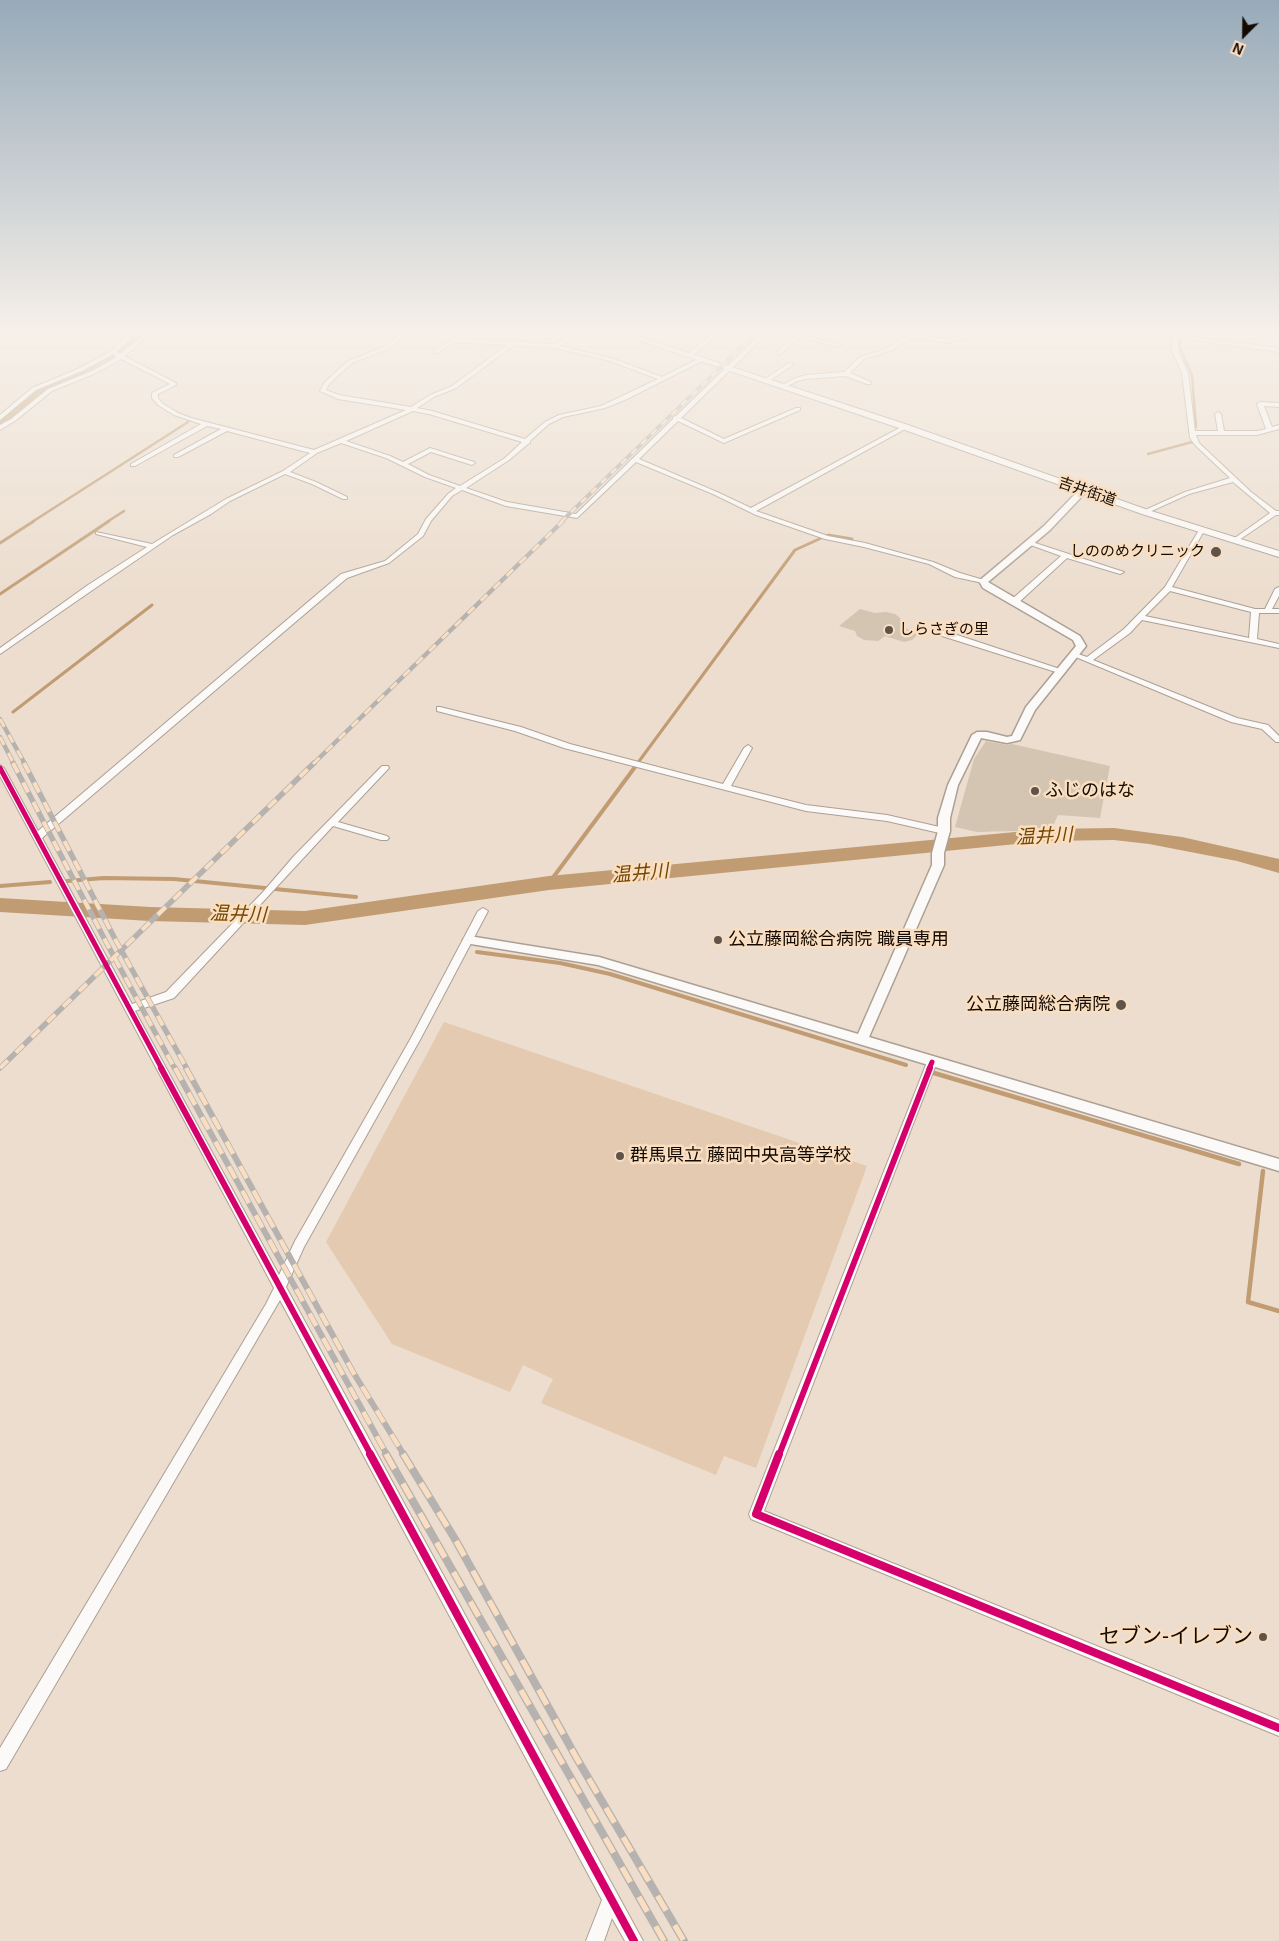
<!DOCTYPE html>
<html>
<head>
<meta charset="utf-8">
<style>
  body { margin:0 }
  #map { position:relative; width:1279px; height:1941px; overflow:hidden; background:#ecddce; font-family:Arial,sans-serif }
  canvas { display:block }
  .north { position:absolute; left:1219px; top:10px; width:50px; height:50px; -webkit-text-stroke:4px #f9dec1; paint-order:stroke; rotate:203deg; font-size:14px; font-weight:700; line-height:20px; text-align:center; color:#130a02 }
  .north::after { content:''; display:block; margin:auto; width:18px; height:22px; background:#130a02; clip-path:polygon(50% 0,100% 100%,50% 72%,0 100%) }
</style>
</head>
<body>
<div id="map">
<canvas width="1279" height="1941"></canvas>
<div class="north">N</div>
</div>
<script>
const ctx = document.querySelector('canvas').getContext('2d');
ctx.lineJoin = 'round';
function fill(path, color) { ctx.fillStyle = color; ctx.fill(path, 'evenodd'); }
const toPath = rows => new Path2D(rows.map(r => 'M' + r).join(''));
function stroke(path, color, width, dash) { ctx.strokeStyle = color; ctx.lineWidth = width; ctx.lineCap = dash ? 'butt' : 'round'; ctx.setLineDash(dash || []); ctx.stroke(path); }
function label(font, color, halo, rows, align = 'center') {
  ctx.font = font + ' Arial,"Noto Sans JP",sans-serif'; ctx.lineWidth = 5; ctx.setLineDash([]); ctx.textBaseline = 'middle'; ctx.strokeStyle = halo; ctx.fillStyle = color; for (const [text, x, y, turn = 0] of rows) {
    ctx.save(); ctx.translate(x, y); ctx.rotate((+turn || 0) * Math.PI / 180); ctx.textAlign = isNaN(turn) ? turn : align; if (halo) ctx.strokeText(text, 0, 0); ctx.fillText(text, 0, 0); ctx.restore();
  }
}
fill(toPath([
  [444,1022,867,1166,756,1468,724,1456,716,1475,541,1403,553,1379,523,1365,510,1392,392,1344,326,1242]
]), '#e3cab0');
stroke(toPath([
  [1180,336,1182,330],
  [1180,338,1179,346,1192,375,1196,427],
  [1148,454,1192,442],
  [32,522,188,422],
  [107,522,124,511]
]), '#c19c72', 2.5);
stroke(toPath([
  [0,543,34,521],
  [0,594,109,521],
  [13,712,152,605],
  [637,764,795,550,828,535,852,539]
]), '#c19c72', 3);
stroke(toPath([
  [67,881,104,878,174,879,356,897],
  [549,883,638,763],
  [0,886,50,882],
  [477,952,560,963,610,974,906,1065]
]), '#c19c72', 4);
stroke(toPath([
  [934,1073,1239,1164],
  [1263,1171,1248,1302,1279,1311]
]), '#c19c72', 4.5);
fill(toPath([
  [135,330,147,330,138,344,127,354,39,397,15,420,0,426,0,417,29,391,119,348,129,339,135,330],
  [1114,828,1182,837,1279,859,1279,873,1237,861,1149,844,1114,840,1047,841,549,890,305,925,150,921,0,912,0,898,150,907,305,911,549,876,1047,829,1114,828]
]), '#c19c72');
fill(toPath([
  [860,609,875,613,886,612,895,614,900,618,903,627,912,631,917,635,912,640,904,642,885,636,878,641,864,640,857,636,855,631,839,626],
  [986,741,1007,745,1012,744,1110,766,1100,818,1058,815,1051,830,977,832,955,827,974,759]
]), '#d4c4b2');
const minor = toPath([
  [129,330,135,330,130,339,116,352,120,354,139,339,145,330,151,330,143,341,124,356,176,383,176,385,158,394,158,398,162,403,178,413,191,418,314,450,406,410,338,399,320,391,325,382,348,361,381,348,398,337,372,330,382,330,406,336,385,350,352,363,329,384,326,390,339,395,411,407,430,395,452,386,507,345,455,342,438,353,434,353,434,351,454,338,554,344,579,330,586,330,560,346,614,359,662,377,700,358,704,358,704,360,627,399,605,408,563,417,549,424,530,441,530,443,528,444,509,460,466,488,507,502,576,514,673,419,673,417,676,416,765,330,771,330,681,418,724,439,796,408,800,408,800,410,724,443,678,421,639,459,717,492,751,508,903,426,907,426,907,428,756,511,828,536,865,543,933,562,960,573,987,581,983,583,955,577,929,564,864,547,825,539,756,515,713,494,636,462,577,518,506,506,462,490,452,496,431,521,423,536,389,563,347,578,42,838,132,1004,166,992,263,892,294,856,382,766,388,766,389,768,338,822,387,836,389,838,387,840,381,840,333,826,174,998,135,1011,279,1275,295,1241,411,1038,478,911,483,908,488,911,421,1038,304,1247,286,1287,643,1941,625,1941,612,1918,604,1941,586,1941,602,1900,280,1300,6,1769,0,1771,0,1748,266,1304,274,1288,0,776,0,765,4,768,38,831,341,574,385,561,418,534,426,519,448,494,456,488,425,477,386,458,341,443,317,453,290,472,316,482,347,497,347,499,343,499,312,484,285,474,230,501,211,514,173,535,94,589,0,654,0,648,88,585,147,547,96,534,96,532,152,544,226,499,283,471,310,453,227,431,178,457,174,457,174,455,221,429,207,426,135,466,131,466,131,464,201,424,174,415,158,405,152,398,152,393,170,384,121,359,96,373,52,391,15,421,0,430,0,425,11,419,48,389,92,371,117,357,113,354,84,370,36,390,0,420,0,415,32,388,80,368,111,351,126,337,129,330],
  [514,345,555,348,610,361,658,379,601,406,559,415,545,422,525,439,432,411,417,408,434,397,456,388,514,345],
  [413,411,429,414,522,442,505,458,460,486,429,475,408,464,431,452,472,465,475,463,474,462,430,448,403,462,390,456,346,441,413,411],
  [717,330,723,330,692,356,688,356,688,354,717,330],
  [776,330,785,330,841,345,838,347,800,337,779,355,776,353,777,352,795,336,776,330],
  [916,330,923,330,916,335,950,339,969,334,971,330,977,330,973,336,950,343,912,338,890,351,864,359,850,373,871,382,871,384,867,384,845,376,806,379,797,381,786,387,781,386,793,379,806,375,844,372,860,357,886,349,916,330],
  [1058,330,1064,330,1065,337,1061,337,1058,330],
  [1125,330,1140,330,1279,348,1279,352,1178,338,1178,351,1188,373,1195,431,1218,431,1215,414,1218,412,1221,414,1224,431,1257,431,1266,429,1257,404,1260,402,1279,403,1279,407,1264,406,1272,427,1279,425,1279,429,1257,435,1196,435,1199,443,1251,492,1276,511,1279,511,1279,515,1276,515,1236,542,1232,542,1232,540,1270,513,1233,482,1189,494,1147,513,1143,513,1143,511,1185,492,1230,478,1195,445,1190,438,1182,373,1172,351,1172,337,1125,330],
  [789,363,794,364,769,381,765,381,765,379,789,363],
  [1199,530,1204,531,1172,587,1255,609,1265,609,1275,589,1279,587,1279,596,1272,609,1279,609,1279,613,1259,613,1257,639,1279,644,1279,648,1142,620,1130,633,1093,660,1237,718,1268,725,1279,736,1279,742,1276,742,1262,729,1231,722,1071,655,1075,653,1087,657,1124,629,1165,587,1199,530],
  [1170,591,1251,612,1249,638,1145,616,1170,591],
  [1028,542,1032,542,1124,572,1120,574,1067,558,1017,604,1011,604,1011,600,1061,556,1028,544,1028,542],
  [939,631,945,631,1066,671,1062,673,1059,673,939,635,939,631],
  [437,707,440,707,521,727,570,744,723,784,744,748,748,745,752,748,731,786,806,805,887,815,944,828,948,831,944,834,887,821,806,811,564,748,515,731,437,711,437,707],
  [932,1058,936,1059,937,1062,764,1511,1279,1720,1279,1736,751,1519,749,1514,927,1062,928,1059,932,1058]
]);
const tertiary = toPath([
  [1080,489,1087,491,1050,530,988,582,1080,636,1086,646,1035,710,1020,740,1007,743,981,738,958,785,950,818,950,831,944,853,944,865,869,1037,1279,1159,1279,1171,598,965,465,943,463,940,469,936,599,957,858,1034,932,865,932,853,938,831,938,818,948,785,972,735,977,732,987,732,1007,737,1012,736,1026,707,1076,646,1073,640,983,588,979,581,1044,526,1080,489]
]);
const secondary = toPath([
  [608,330,619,330,908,425,1148,510,1279,551,1279,557,1142,514,902,429,608,330]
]);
stroke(minor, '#aca095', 2);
stroke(tertiary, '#aca095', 3);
stroke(secondary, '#aca095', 2);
fill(minor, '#fcfaf8');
fill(tertiary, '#fcfaf8');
fill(secondary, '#fcfaf8');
const railFar4 = toPath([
  [561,522,759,330]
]);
const railFar3 = toPath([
  [0,719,25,764],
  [0,737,14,764],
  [313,764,563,521]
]);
const railFar2 = toPath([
  [13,763,106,942,175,1069],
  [24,763,115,939,187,1069],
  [0,1068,314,763]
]);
const railFar1 = toPath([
  [175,1068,387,1455],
  [186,1068,353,1372,404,1455]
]);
const rail = toPath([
  [386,1454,664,1941],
  [403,1454,455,1539,576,1757,684,1941]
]);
stroke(railFar4, '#b6b2af', 4);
stroke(railFar3, '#b6b2af', 4.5);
stroke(railFar2, '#b6b2af', 5.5);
stroke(railFar1, '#b6b2af', 6);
stroke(rail, '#b6b2af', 8);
stroke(railFar4, '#f9dec1', 2.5, [7]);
stroke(railFar3, '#f9dec1', 3, [9]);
stroke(railFar2, '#f9dec1', 4, [11]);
stroke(railFar1, '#f9dec1', 4.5, [14]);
stroke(rail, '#f9dec1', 5.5, [17]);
stroke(toPath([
  [0,768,162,1069],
  [929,1069,932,1062]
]), '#d6006c', 5);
stroke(toPath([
  [161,1068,371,1455],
  [779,1455,930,1068]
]), '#d6006c', 6);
stroke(toPath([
  [370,1454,634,1941],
  [779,1454,756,1514,1279,1728]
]), '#d6006c', 8);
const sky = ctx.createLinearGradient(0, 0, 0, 602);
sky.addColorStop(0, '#98aab9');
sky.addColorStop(0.55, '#f6f0e9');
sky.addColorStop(1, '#f6f0e900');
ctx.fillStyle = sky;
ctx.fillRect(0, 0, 1279, 602);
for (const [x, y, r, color] of [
  [1216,552,6,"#5f5449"],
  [889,630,5,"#5f5449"],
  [1035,791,5,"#5f5449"],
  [718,940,5,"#5f5449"],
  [1121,1005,6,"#5f5449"],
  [620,1156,5,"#5f5449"],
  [1263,1637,5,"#5f5449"]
]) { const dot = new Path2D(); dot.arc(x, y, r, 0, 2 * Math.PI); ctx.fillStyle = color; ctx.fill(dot); stroke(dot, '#f9dec1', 2); }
label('15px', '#130a02', '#f9dec1', [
  ["吉井街道",1087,492,19]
]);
label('15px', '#130a02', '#f9dec1', [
  ["しののめクリニック",1205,552],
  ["しらさぎの里",899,630,"left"]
], 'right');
label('18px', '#130a02', '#f9dec1', [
  ["ふじのはな",1045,791],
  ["公立藤岡総合病院 職員専用",728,940],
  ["公立藤岡総合病院",1110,1005,"right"],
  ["群馬県立 藤岡中央高等学校",630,1156]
], 'left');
label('italic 19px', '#754801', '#f9dec1', [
  ["温井川",1044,837,-3],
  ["温井川",640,874,-5],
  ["温井川",238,915,2]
]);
label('21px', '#130a02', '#f9dec1', [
  ["セブン-イレブン",1253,1637]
], 'right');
</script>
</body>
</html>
